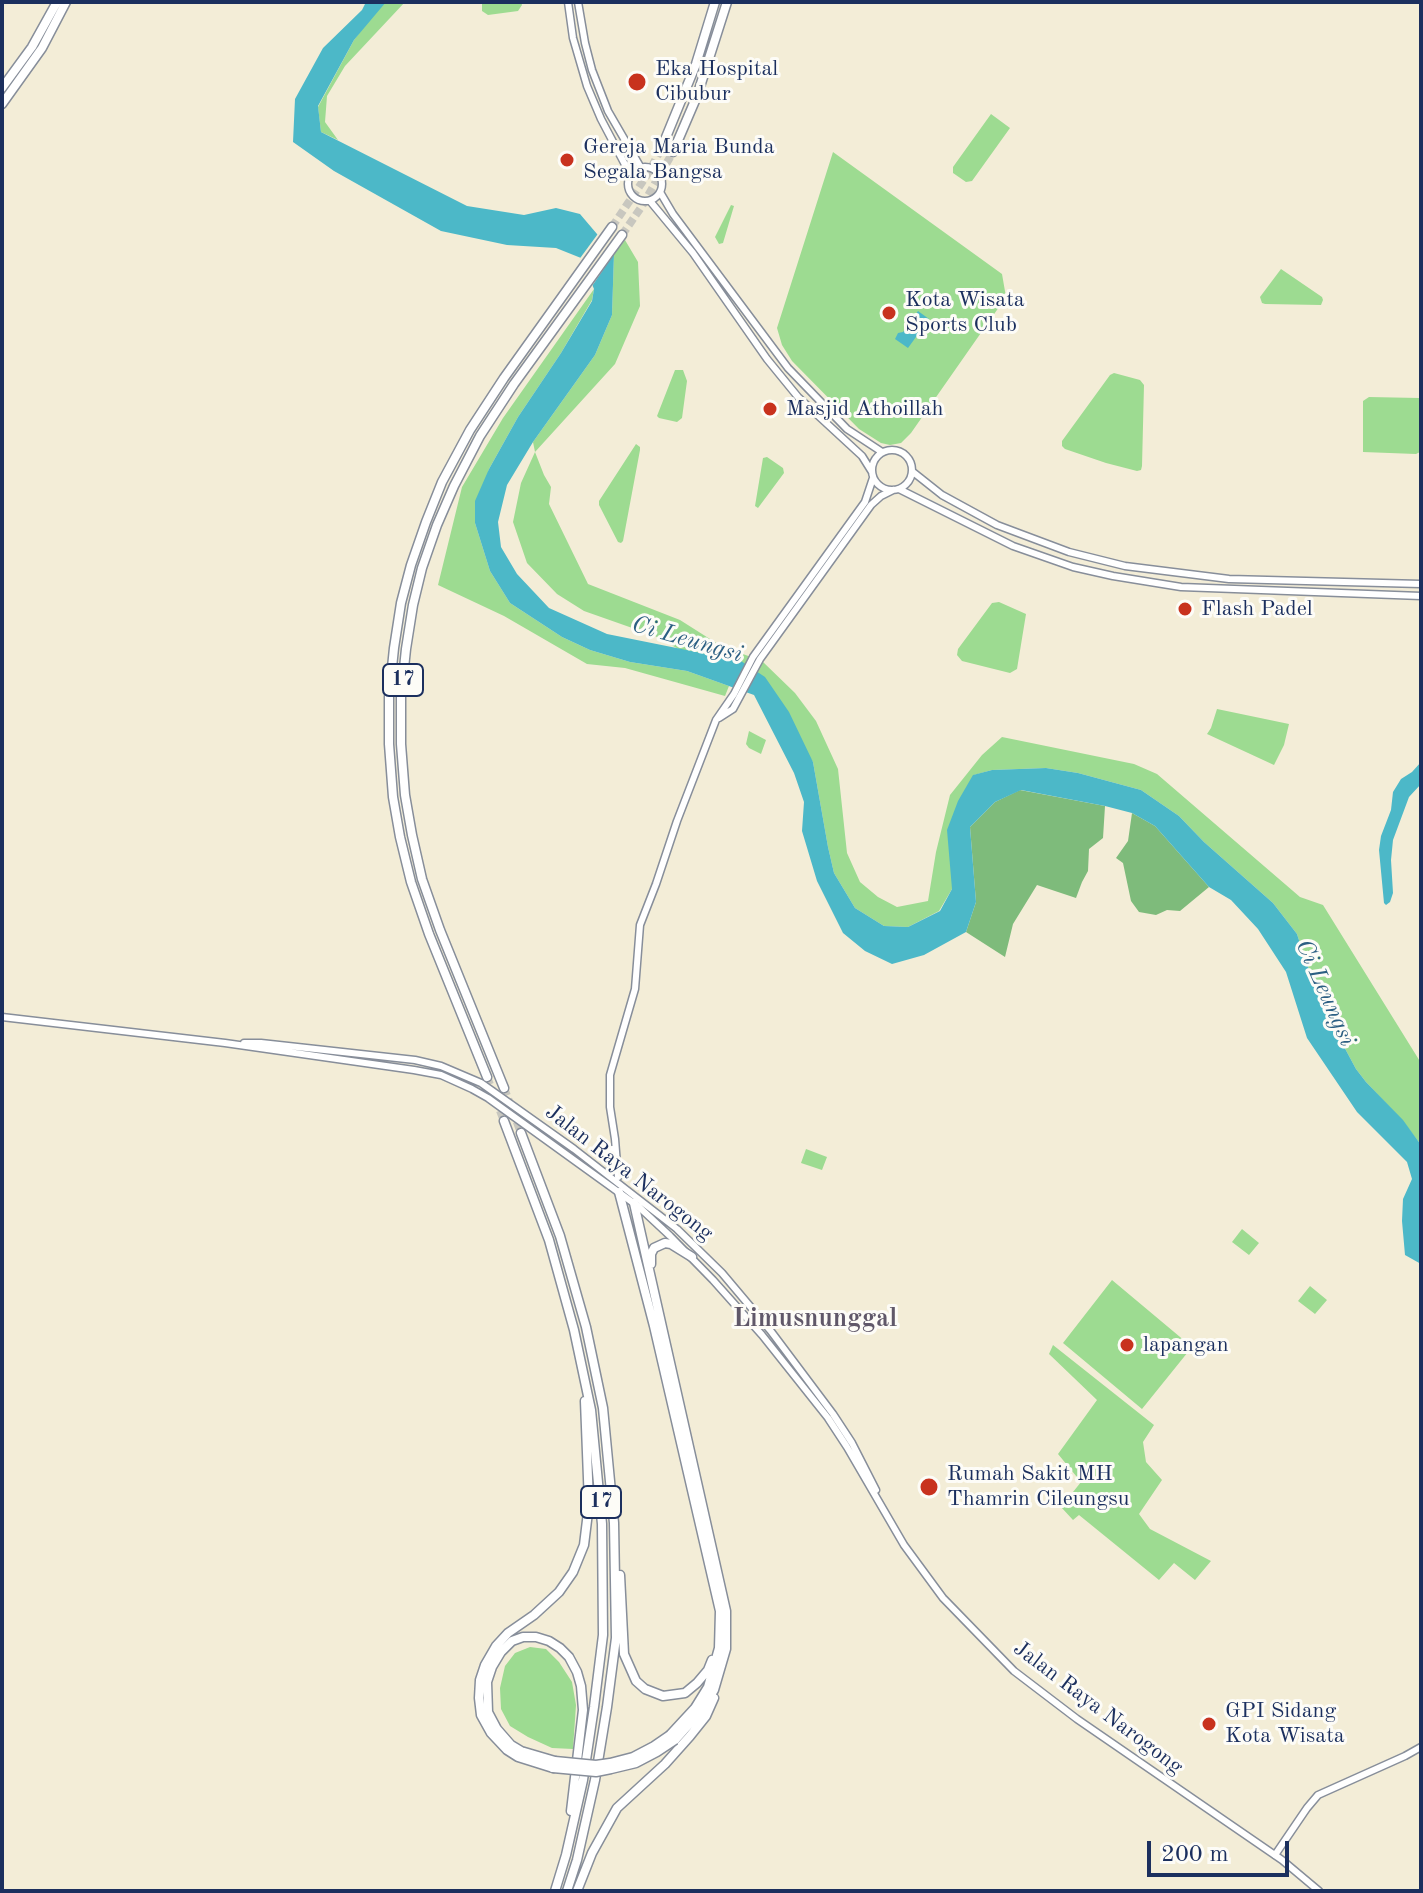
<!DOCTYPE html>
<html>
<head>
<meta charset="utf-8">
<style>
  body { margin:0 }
  #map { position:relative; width:1423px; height:1893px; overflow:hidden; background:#f3edd7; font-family:"Old Standard TT",serif }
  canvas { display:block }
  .frame { position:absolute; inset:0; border:4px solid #1b2f5e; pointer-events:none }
  .scale { position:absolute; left:1147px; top:1841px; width:142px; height:36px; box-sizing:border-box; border:4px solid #1b2f5e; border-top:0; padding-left:10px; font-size:24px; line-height:28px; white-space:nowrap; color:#1b2f5e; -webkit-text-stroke:6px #fdfcf7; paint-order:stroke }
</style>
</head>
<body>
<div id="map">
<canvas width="1423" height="1893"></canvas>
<div class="frame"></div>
<div class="scale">200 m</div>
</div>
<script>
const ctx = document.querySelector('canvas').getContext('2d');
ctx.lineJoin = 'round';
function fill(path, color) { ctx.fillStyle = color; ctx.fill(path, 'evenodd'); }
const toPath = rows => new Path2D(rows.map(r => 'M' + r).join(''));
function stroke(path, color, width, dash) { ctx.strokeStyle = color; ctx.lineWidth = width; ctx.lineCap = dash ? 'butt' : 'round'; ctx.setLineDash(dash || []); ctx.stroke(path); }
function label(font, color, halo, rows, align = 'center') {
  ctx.font = font + ' "Old Standard TT",serif'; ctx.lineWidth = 6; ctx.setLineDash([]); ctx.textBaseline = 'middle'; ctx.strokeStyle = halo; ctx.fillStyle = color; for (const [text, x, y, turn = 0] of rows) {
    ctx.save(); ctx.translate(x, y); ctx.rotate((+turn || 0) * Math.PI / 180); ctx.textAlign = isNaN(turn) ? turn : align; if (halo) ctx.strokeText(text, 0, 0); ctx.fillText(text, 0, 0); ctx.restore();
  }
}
fill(toPath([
  [382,2,405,2,345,66,327,96,325,122,338,140,321,132,318,107,354,40],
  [482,2,521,2,522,5,518,11,488,15,482,11],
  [991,114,1010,128,972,181,966,182,953,173,953,167],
  [833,152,1002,274,1006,297,911,433,901,443,890,445,881,443,859,429,792,361,782,345,777,328],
  [731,205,734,206,723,243,719,244,715,237],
  [625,240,638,262,640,306,615,364,535,452,544,475,551,487,549,504,588,584,680,620,721,646,762,661,795,693,816,721,838,769,847,853,860,882,878,897,897,907,928,901,936,852,950,795,982,755,1002,737,1134,764,1157,774,1300,897,1323,905,1421,1063,1421,1145,1402,1120,1366,1082,1356,1069,1334,1028,1306,962,1297,934,1273,903,1204,842,1179,816,1141,790,1078,773,1046,768,992,770,974,775,952,889,939,911,908,927,884,926,855,908,834,873,828,847,813,762,741,662,682,651,655,636,584,611,557,594,527,563,513,522,521,483,535,452,533,442,595,355,612,315,614,254],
  [1281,269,1322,297,1323,300,1321,305,1265,304,1262,303,1260,297],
  [594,289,592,300,561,353,518,417,489,469,475,523,490,571,510,603,562,637,590,650,630,662,687,671,729,686,725,696,625,668,587,664,504,616,438,585,462,487,503,418],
  [675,370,683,370,687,381,682,418,677,422,659,418,657,416],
  [1114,373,1140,380,1144,385,1142,466,1141,470,1137,471,1106,463,1065,449,1062,446,1062,441,1110,375],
  [1369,397,1419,398,1421,400,1420,452,1416,454,1363,452,1363,401],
  [636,444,640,447,640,450,623,541,621,543,618,542,599,505,599,501],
  [767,457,783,468,784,473,758,508,755,506,763,458],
  [999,602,1026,614,1017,669,1010,673,962,661,957,655,958,649,992,603],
  [1217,709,1289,724,1284,745,1274,765,1207,734,1211,728],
  [749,731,766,740,761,754,749,748,746,744],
  [806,1149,827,1157,822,1170,801,1163],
  [1242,1229,1259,1243,1249,1255,1232,1242],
  [1112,1280,1192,1347,1142,1409,1063,1343],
  [1310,1286,1327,1300,1315,1314,1298,1301],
  [1053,1345,1154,1425,1143,1442,1146,1462,1162,1480,1139,1514,1150,1529,1211,1561,1195,1580,1174,1563,1159,1580,1079,1515,1073,1520,1061,1507,1081,1482,1058,1454,1097,1400,1049,1354],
  [530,1647,546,1649,559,1662,572,1682,576,1705,573,1749,552,1748,528,1737,510,1726,501,1709,500,1688,505,1666,515,1653]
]), '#9ddb91');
fill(toPath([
  [1020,790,1105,806,1103,838,1089,849,1088,871,1082,882,1076,898,1037,885,1013,924,1005,957,966,932,976,902,970,827,995,802],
  [1132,813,1155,826,1209,887,1180,911,1167,910,1156,915,1139,912,1131,901,1123,863,1116,858,1128,841]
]), '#7ebb7b');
fill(toPath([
  [366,2,386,2,354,40,318,106,321,132,467,206,524,215,556,208,580,214,614,254,612,315,595,355,533,442,507,485,498,522,501,547,517,574,549,608,607,634,741,661,765,677,789,712,813,762,828,847,834,873,855,908,884,926,908,927,940,911,952,889,947,830,958,801,973,775,992,770,1046,768,1078,773,1141,790,1179,816,1204,842,1273,903,1297,934,1306,962,1334,1028,1356,1069,1366,1082,1403,1120,1421,1145,1421,1264,1405,1255,1402,1221,1403,1199,1412,1179,1407,1162,1357,1112,1307,1038,1286,972,1258,929,1231,900,1209,887,1155,826,1132,813,1105,806,1021,790,995,802,970,827,976,902,966,932,924,955,892,964,865,951,843,933,817,881,802,831,804,802,794,773,754,695,687,671,630,662,590,650,562,637,510,603,490,571,475,523,475,501,489,469,518,417,561,353,592,301,594,289,581,258,556,248,507,245,441,231,334,171,293,142,295,99,323,48,362,10],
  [918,311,929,319,908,348,895,339,898,333,903,332],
  [1421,762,1421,784,1409,797,1393,840,1391,860,1393,893,1390,902,1386,905,1384,903,1379,850,1381,836,1391,810,1393,792,1401,779,1412,772]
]), '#4cb8c8');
fill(toPath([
  [600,231,616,251,590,289,578,261]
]), '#f3edd7');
stroke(toPath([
  [612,227,649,172,662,147],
  [622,235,642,206,673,152],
  [487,1077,504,1121],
  [504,1088,521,1133]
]), '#c8c7bf', 8, [8, 4]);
const secondary = toPath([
  [568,2,573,38,587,86,601,119,631,176],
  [578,2,585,43,592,70,608,111,641,168],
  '628 184a17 17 0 1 1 34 0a17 17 0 1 1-34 0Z',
  [660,192,673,214,788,368,847,429,882,452],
  [650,201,693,253,767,359,798,397,862,456,872,472],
  '872 470a20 20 0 1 1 40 0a20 20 0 1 1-40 0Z',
  [913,472,942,495,997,525,1069,552,1125,566,1229,579,1421,584],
  [899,489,1013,546,1073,567,1113,576,1181,587,1421,596],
  [719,718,733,709,760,659,871,505,881,496,893,490],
  [609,1171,613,1165,612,1149],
  [618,1177,615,1139,610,1107,610,1075,635,989,640,925,656,884,677,821,716,720,734,694,753,657,865,502,873,478],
  [1275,1855,1307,1808,1318,1795,1405,1756,1421,1747]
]);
const primary = toPath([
  [2,1017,225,1043,414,1070,441,1075,472,1089,488,1098,639,1207,670,1236,713,1280,762,1335,828,1418,847,1447,904,1545,943,1598,1014,1671,1077,1719,1282,1860,1319,1891],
  [244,1043,261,1043,415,1060,441,1066,481,1083,574,1149,677,1229,722,1273,770,1330,833,1414,852,1443,876,1490]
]);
const highway = toPath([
  [2,88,32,47,57,2],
  [2,104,42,48,66,2],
  [662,147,696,64,715,2],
  [673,152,697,96,727,2],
  [487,1077,429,934,411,882,400,837,393,797,389,744,389,697,394,648,401,603,411,565,426,522,442,482,470,430,504,378,612,227],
  [504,1088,440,930,422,879,412,835,405,795,401,744,401,697,406,649,413,605,422,568,437,525,454,486,480,436,514,384,622,235],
  [504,1121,549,1240,574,1330,591,1410,602,1524,603,1635,594,1707,583,1780,566,1855,555,1891],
  [521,1133,560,1236,586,1327,603,1408,614,1523,616,1638,607,1707,595,1780,577,1860,567,1891],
  [619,1192,654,1326,720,1611,719,1648,708,1687,695,1708,670,1735],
  [634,1203,726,1611,726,1649,714,1690,701,1711,675,1740],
  [651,1264,651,1254,654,1248,665,1243,671,1244,692,1257],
  [620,1575,624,1654,636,1681,645,1689,663,1696,685,1693,697,1683,708,1670,712,1660],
  [555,1761,521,1751,511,1745,497,1729,488,1712,487,1682,492,1667,501,1652,512,1641,523,1637,536,1637,549,1641,560,1648,569,1657,577,1672,581,1686,583,1710,571,1811],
  [553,1768,518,1757,507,1750,491,1733,481,1715,479,1698,480,1680,485,1665,496,1646,508,1633,534,1615,559,1592,573,1572,584,1545,589,1504,585,1401],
  [577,1891,592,1853,617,1808,665,1764,690,1736,706,1716,714,1698]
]);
stroke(secondary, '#878e9a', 9);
stroke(primary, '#878e9a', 9);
stroke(highway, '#878e9a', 11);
stroke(secondary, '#fff', 6);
stroke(primary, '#fff', 6);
stroke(highway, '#fff', 8);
const highwayBridge = toPath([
  [555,1761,596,1765,610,1763,633,1757,654,1746,670,1735],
  [553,1768,596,1772,611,1769,636,1763,657,1752,675,1740]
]);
stroke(highwayBridge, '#878e9a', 11, []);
stroke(highwayBridge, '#fff', 8);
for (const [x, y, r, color] of [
  [637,82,10,"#c8321e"],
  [567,160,8,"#c8321e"],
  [889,313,8,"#c8321e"],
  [770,409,8,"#c8321e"],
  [1185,609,8,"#c8321e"],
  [1127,1345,8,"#c8321e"],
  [929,1487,10,"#c8321e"],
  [1209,1724,8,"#c8321e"]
]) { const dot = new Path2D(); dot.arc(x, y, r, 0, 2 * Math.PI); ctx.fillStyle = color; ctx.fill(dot); stroke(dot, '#fdfcf7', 3); }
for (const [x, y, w] of [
  [403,680,40],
  [601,1502,40]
]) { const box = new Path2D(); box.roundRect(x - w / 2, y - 16, w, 32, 6); ctx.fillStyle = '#fdfcf7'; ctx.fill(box); stroke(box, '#1b2f5e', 2); }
label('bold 20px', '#1b2f5e', null, [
  ["17",403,680],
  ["17",601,1502]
]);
label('22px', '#1b2f5e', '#fdfcf7', [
  ["Eka Hospital",655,69],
  ["Cibubur",655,94],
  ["Gereja Maria Bunda",583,147],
  ["Segala Bangsa",583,172],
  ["Kota Wisata",905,300],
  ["Sports Club",905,325],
  ["Masjid Athoillah",786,409],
  ["Flash Padel",1201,609],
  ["lapangan",1143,1345],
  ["Rumah Sakit MH",947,1474],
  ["Thamrin Cileungsu",947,1499],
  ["GPI Sidang",1225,1711],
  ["Kota Wisata",1225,1736]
], 'left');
label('22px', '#1b2f5e', '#fdfcf7', [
  ["Jalan Raya Narogong",629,1173,38],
  ["Jalan Raya Narogong",1098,1708,37]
]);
label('italic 24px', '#2c5f83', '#fdfcf7', [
  ["Ci Leungsi",687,640,16],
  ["Ci Leungsi",1325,993,66]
]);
label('bold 26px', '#605869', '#fdfcf7', [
  ["Limusnunggal",815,1319]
]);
</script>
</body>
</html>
